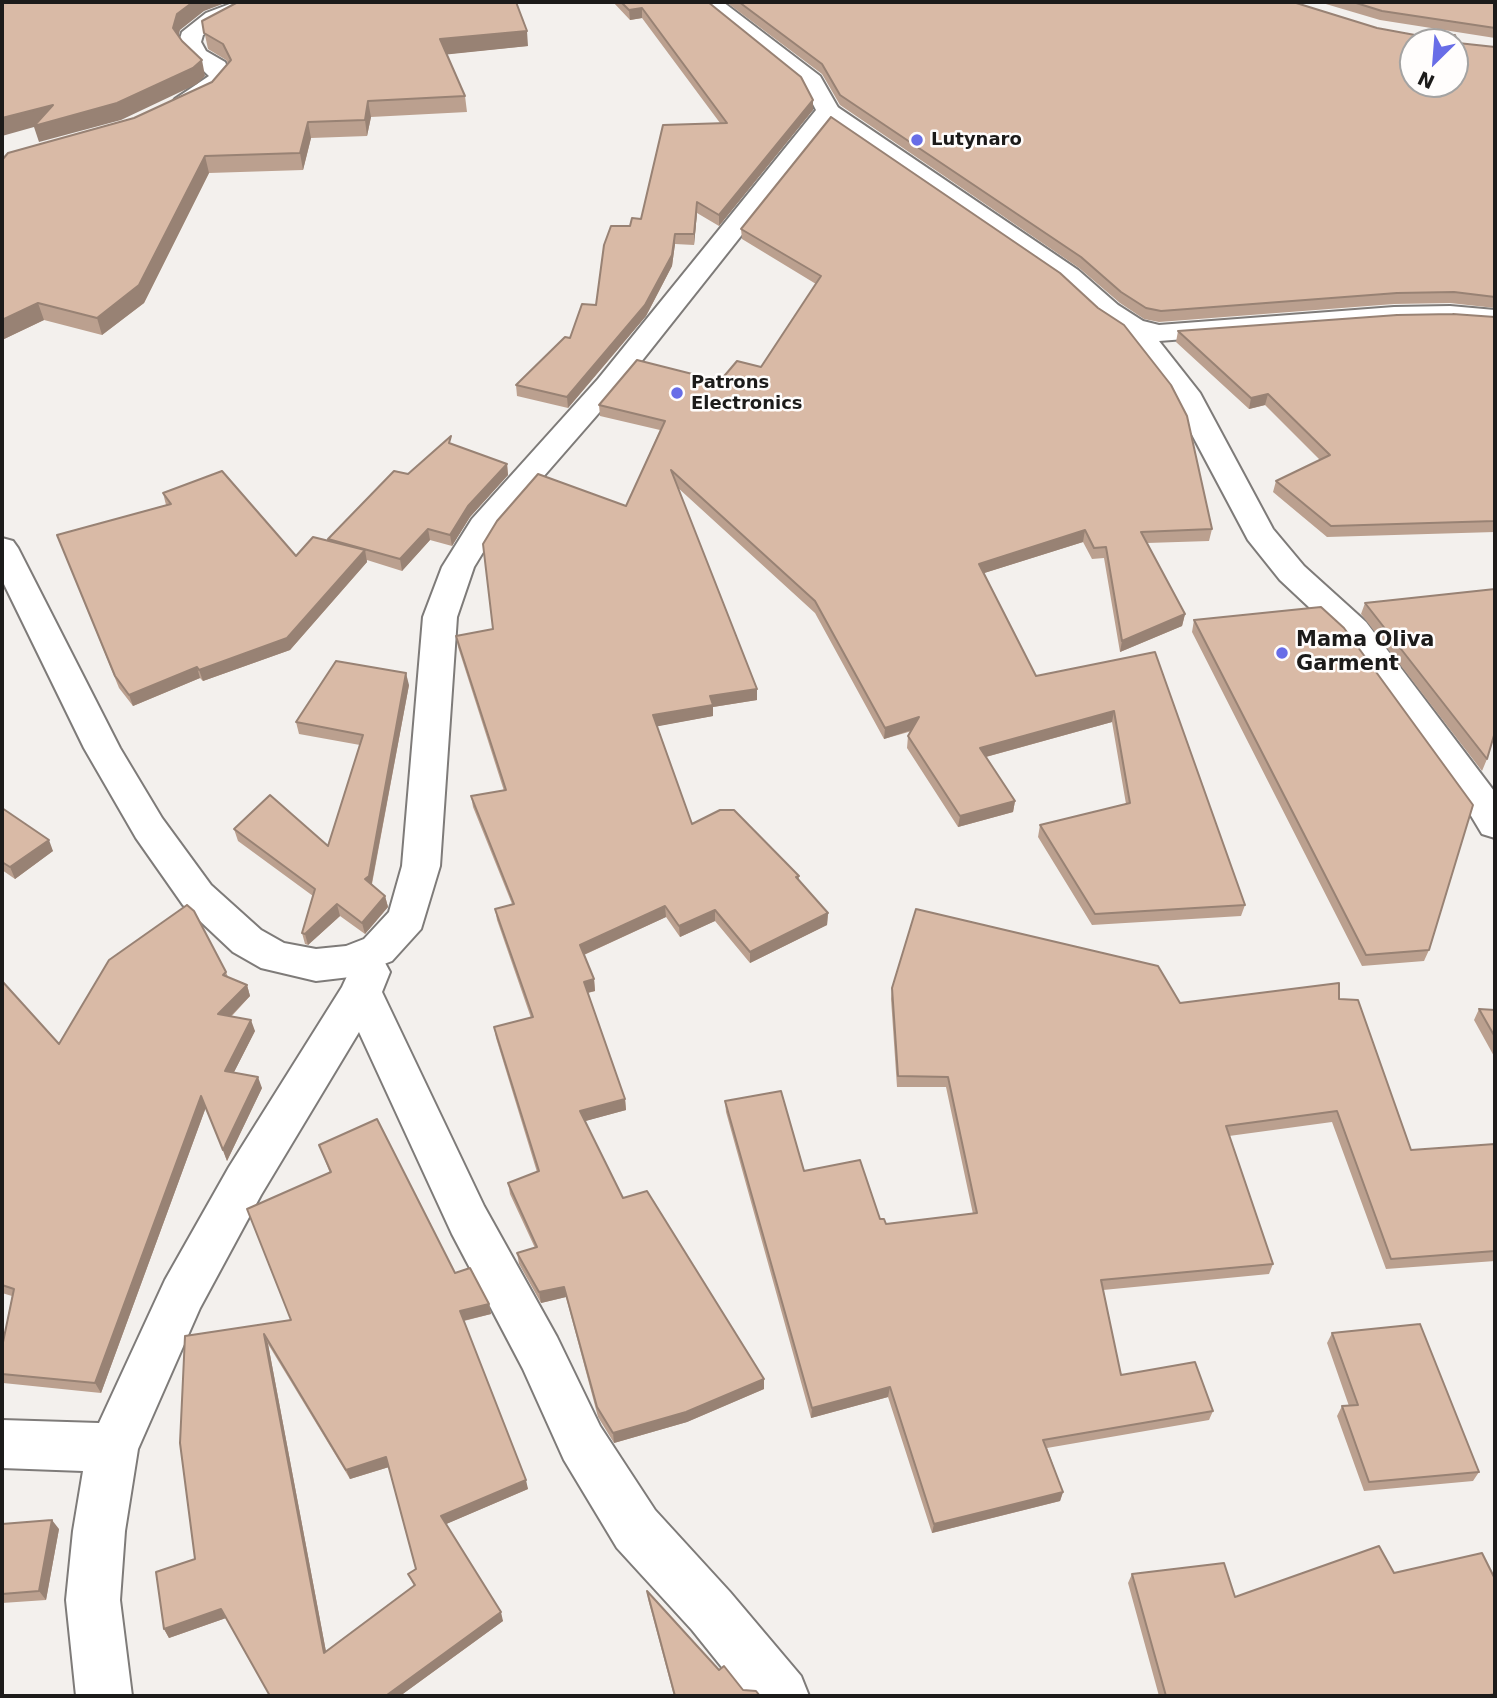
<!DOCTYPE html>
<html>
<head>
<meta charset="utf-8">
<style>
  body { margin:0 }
  #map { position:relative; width:1497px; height:1698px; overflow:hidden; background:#f3f0ed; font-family:"DejaVu Sans",sans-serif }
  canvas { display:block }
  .frame { position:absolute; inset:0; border:4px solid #1c1b1a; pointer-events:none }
  .north { position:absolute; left:1399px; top:28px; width:70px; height:70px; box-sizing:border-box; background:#fffdfc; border:2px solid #a4a3a2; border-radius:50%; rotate:205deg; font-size:19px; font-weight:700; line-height:28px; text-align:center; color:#1c1b1a }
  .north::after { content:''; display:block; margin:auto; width:24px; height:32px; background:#686de7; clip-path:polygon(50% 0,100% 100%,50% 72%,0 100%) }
</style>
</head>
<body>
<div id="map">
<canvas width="1497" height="1698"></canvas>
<div class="frame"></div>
<div class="north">N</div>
</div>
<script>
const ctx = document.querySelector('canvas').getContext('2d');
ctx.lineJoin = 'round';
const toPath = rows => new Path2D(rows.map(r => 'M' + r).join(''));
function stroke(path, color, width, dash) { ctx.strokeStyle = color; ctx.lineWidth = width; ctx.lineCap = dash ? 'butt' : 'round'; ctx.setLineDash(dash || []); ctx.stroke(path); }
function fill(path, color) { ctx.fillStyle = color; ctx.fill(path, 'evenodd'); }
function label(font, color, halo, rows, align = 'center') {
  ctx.font = font + ' "DejaVu Sans",sans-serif'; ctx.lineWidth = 5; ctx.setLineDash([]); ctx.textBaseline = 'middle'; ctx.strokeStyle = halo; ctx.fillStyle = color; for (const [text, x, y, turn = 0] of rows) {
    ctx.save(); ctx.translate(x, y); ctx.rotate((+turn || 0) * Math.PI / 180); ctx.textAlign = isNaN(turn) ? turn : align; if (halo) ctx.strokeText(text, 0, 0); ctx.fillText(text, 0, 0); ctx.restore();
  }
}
const street = toPath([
  [235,2,264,2,260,6,222,23,203,35,201,42,206,51,225,62,232,77,214,96,191,109,175,109,171,104,175,99,209,76,187,55,179,42,182,32,206,13,235,2],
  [828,104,836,106,1078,270,1118,305,1143,321,1159,325,1394,307,1450,306,1495,310,1495,326,1450,322,1394,323,1159,341,1200,393,1273,529,1304,566,1366,622,1494,791,1495,838,1482,834,1467,809,1342,638,1280,580,1248,540,1171,395,1124,334,1098,317,1060,282,820,116,816,111,820,106,828,104],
  [369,956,384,961,390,972,382,992,484,1206,557,1337,600,1426,655,1510,730,1592,801,1676,809,1696,745,1696,692,1630,617,1548,564,1460,523,1369,452,1234,359,1032,261,1195,200,1308,138,1449,125,1531,120,1600,132,1696,76,1696,66,1600,73,1531,83,1471,2,1468,2,1420,99,1423,165,1280,229,1167,342,987,354,961,369,956]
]);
const secondary = toPath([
  [699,2,723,2,820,76,840,111,618,391,496,531,474,567,457,617,440,866,421,929,392,961,350,977,316,981,261,968,233,952,183,905,136,838,84,748,2,580,2,538,13,541,18,548,120,748,162,818,211,885,261,930,284,943,316,949,346,946,364,939,389,912,402,866,423,617,442,567,472,519,598,379,816,110,803,85,699,2]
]);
stroke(street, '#7e7b79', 4);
stroke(secondary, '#7e7b79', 4);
fill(street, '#fff');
fill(secondary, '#fff');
fill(toPath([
  [613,2,708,2,813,110,719,226,697,213,694,245,675,244,672,266,646,316,568,408,517,396,516,385,570,338,596,305,630,226,641,219,720,123,642,18,630,20],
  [726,2,1293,2,1377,28,1458,43,1495,47,1495,308,1450,303,1394,304,1159,322,1144,319,1120,303,1079,268,840,105,822,74],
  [1319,2,1495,2,1495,38,1380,20],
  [202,21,528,46,447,54,465,96,467,112,371,117,367,136,311,138,303,170,209,173,144,303,102,335,44,320,2,340,2,160,134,118,212,82,228,63,226,60,208,49],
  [831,117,1212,529,1209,541,1147,543,1185,614,1182,626,1120,652,1104,558,1092,559,1083,542,984,573,1036,676,1155,652,1245,905,1241,916,1092,925,1038,837,1040,825,1126,804,1112,722,986,757,1015,801,1013,812,958,827,907,748,908,736,912,731,884,739,815,613,677,487,757,689,757,700,713,707,713,716,657,726,692,824,799,876,799,881,828,913,827,925,750,963,715,921,680,937,666,917,584,955,594,979,595,991,588,993,625,1099,626,1110,585,1121,623,1198,764,1389,687,1422,614,1443,598,1417,566,1297,541,1303,519,1264,517,1253,535,1248,510,1194,508,1183,537,1172,496,1038,494,1027,531,1018,497,920,495,909,512,904,473,807,471,796,504,791,458,647,456,636,493,629,626,506,660,430,600,416,599,405,720,381,761,367,816,284,742,239,741,229],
  [1495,317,1495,532,1327,537,1273,492,1276,481,1320,460,1265,405,1249,409,1176,342,1178,331],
  [452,444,507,464,508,475,470,517,452,546,430,540,402,571,367,560,367,562,290,650,203,681,200,678,133,706,119,688,57,535,166,505,163,493,296,556,328,541,328,539,408,474],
  [1365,603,1487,759,1482,771,1361,614],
  [1194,620,1429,950,1424,961,1362,966,1192,632],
  [409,685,372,884,385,896,388,907,365,934,340,916,308,945,305,944,302,933,313,896,238,841,234,829,328,846,360,745,299,734,296,722],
  [2,808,53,851,15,879,2,870],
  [226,972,228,977,247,985,250,996,231,1017,255,1031,234,1072,262,1088,227,1161,206,1107,101,1393,3,1383,2,1381,2,1347,12,1296,2,1293,2,981,59,1044],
  [892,988,1180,1003,1339,999,1411,1150,1495,1144,1495,1261,1386,1269,1332,1122,1229,1136,1273,1264,1269,1274,1103,1290,1121,1375,1213,1411,1209,1420,1047,1448,1063,1492,1060,1501,932,1533,888,1397,811,1418,726,1112,725,1101,804,1171,886,1224,973,1214,946,1087,897,1087,891,999],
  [1479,1009,1495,1010,1495,1058,1474,1020],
  [319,1145,489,1304,491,1314,464,1321,528,1489,446,1524,503,1621,400,1696,270,1696,226,1618,169,1638,164,1629,195,1559,185,1336,291,1320,330,1173],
  [268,1344,350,1479,389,1467,416,1569,408,1574,414,1586,326,1652],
  [1332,1333,1479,1472,1473,1481,1364,1491,1337,1416,1342,1406,1349,1406,1327,1343],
  [2,1524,59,1529,46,1600,2,1603],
  [1394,1573,1495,1696,1159,1696,1128,1583,1132,1574,1235,1597],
  [647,1591,719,1670,743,1690,760,1696,674,1696,648,1599]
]), '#bba08f');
fill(toPath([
  [193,2,228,2,204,11,180,30,177,43,173,28,177,14],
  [642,8,642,18,630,20,629,10],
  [527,31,528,46,442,55,440,39],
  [202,60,205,76,197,84,121,120,39,142,34,127,2,136,2,118,53,105],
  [813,100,813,110,719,226,719,215],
  [368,101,371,117,367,136,365,120],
  [308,122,311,138,303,170,300,153],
  [205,156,209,173,144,303,102,335,97,318],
  [697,202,697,213,694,245,694,234],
  [675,234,675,244,672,266,646,316,568,408,567,397],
  [38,303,44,320,2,340,2,320],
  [1268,394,1265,405,1249,409,1251,398],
  [507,464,508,475,470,517,452,546,450,535,468,506],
  [428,529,430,540,402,571,400,559],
  [1085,530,1083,542,978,575,979,564],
  [365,550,367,562,290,650,203,681,199,670],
  [1185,614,1182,626,1120,652,1122,641],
  [197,667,200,678,133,706,129,695],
  [406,673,409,685,371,887,365,879],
  [757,689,757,700,713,707,713,716,654,727,653,715,710,696],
  [1114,711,1112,722,978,759,980,748],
  [919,717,918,728,884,739,885,728],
  [1015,801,1013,812,958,827,960,816],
  [49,840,53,851,15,879,10,867],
  [385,896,388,907,365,934,362,923],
  [337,904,340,916,308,945,305,934],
  [665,906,666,917,581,956,580,945],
  [715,910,715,921,680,937,679,926],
  [828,913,827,925,750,963,750,952],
  [594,979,595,991,586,993,584,982],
  [247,985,250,996,222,1025,218,1014],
  [251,1020,255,1031,229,1082,225,1071],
  [258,1077,262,1088,227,1161,223,1150],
  [201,1096,206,1107,101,1393,95,1383],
  [625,1099,626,1110,582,1122,580,1111],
  [564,1287,566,1297,541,1303,539,1292],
  [489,1304,491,1314,462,1321,460,1311],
  [264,1334,268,1344,328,1662,324,1653],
  [764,1379,764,1389,687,1422,614,1443,613,1433],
  [890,1387,888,1397,811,1418,812,1408],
  [386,1457,389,1467,350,1479,346,1470],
  [526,1480,528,1489,444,1525,441,1516],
  [1063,1492,1060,1501,932,1533,934,1524],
  [52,1520,59,1529,46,1600,39,1591],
  [221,1609,226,1618,169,1638,164,1629],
  [501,1612,503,1621,400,1696,388,1696,387,1695]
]), '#988274');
const building = toPath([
  [2,2,193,2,177,14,173,28,182,41,202,60,193,68,117,103,34,126,53,105,2,118,2,2],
  [238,2,516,2,527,31,440,39,465,96,368,101,365,120,308,122,300,153,205,156,139,285,97,318,38,303,2,320,2,160,8,153,134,118,212,82,231,60,223,44,204,33,202,21,238,2],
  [621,2,708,2,801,77,813,100,719,215,697,202,694,234,675,234,672,255,645,305,567,397,516,385,565,337,570,338,582,304,596,305,604,245,611,226,630,226,632,218,641,219,663,125,727,123,642,8,629,10,621,2],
  [739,2,1293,2,1377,28,1415,35,1455,35,1458,43,1495,47,1495,297,1454,292,1397,293,1161,311,1146,308,1121,292,1081,257,840,95,822,64,739,2],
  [1413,42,1455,42,1455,84,1413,84,1413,42],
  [1353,2,1495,2,1495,28,1382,11,1353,2],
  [831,117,1060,273,1098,308,1124,325,1171,385,1187,416,1212,529,1141,532,1185,614,1122,641,1106,547,1094,548,1085,530,979,564,1036,676,1155,652,1245,905,1095,914,1040,825,1130,803,1114,711,980,748,1015,801,960,816,908,736,919,717,885,728,815,601,671,470,757,689,710,696,713,705,653,715,692,824,720,810,734,810,799,876,796,877,828,913,750,952,715,910,679,926,665,906,580,945,594,979,584,982,625,1099,580,1111,623,1198,647,1191,764,1379,686,1412,613,1433,597,1407,564,1287,539,1292,517,1253,537,1247,508,1183,539,1171,494,1027,533,1017,495,909,514,904,471,796,506,790,456,636,493,629,483,544,497,521,538,474,626,506,665,421,599,405,637,360,720,381,737,361,761,367,821,276,741,229,831,117],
  [1453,314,1495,317,1495,521,1331,526,1276,481,1330,455,1268,394,1251,398,1178,331,1397,315,1453,314],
  [451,436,449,443,507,464,468,506,450,535,428,529,400,559,328,539,394,471,408,474,451,436],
  [222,471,296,556,313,537,365,550,287,638,199,670,197,667,129,695,115,676,57,535,171,504,163,493,222,471],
  [1495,589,1495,732,1487,759,1365,603,1495,589],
  [1321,607,1344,628,1473,805,1429,950,1366,955,1194,620,1321,607],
  [336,661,406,673,369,876,365,879,385,896,362,923,337,904,305,934,302,933,315,889,234,829,270,795,328,846,363,735,296,722,336,661],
  [2,808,49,840,10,867,2,862,2,808],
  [187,905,194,911,226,972,223,975,247,985,218,1014,251,1020,225,1071,258,1077,223,1150,201,1096,95,1383,2,1374,2,1347,14,1289,2,1285,2,981,59,1044,109,960,187,905],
  [916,909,1158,966,1180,1003,1339,983,1339,999,1358,1000,1411,1150,1495,1144,1495,1251,1391,1259,1337,1111,1226,1126,1273,1264,1101,1280,1121,1375,1195,1362,1213,1411,1043,1440,1063,1492,934,1524,890,1387,812,1408,725,1101,781,1091,804,1171,860,1160,880,1219,884,1219,886,1224,977,1213,948,1077,898,1076,892,988,916,909],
  [1479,1009,1495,1010,1495,1037,1479,1009],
  [377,1119,455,1273,470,1268,489,1304,460,1311,526,1480,441,1516,501,1612,387,1695,388,1696,270,1696,221,1609,164,1629,156,1572,195,1559,180,1443,185,1336,291,1320,247,1209,331,1172,319,1145,377,1119],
  [264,1334,346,1470,386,1457,416,1569,408,1574,415,1585,324,1653,264,1334],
  [1420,1324,1479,1472,1369,1482,1342,1406,1358,1405,1332,1333,1420,1324],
  [52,1520,39,1591,2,1594,2,1524,52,1520],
  [1379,1546,1394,1573,1482,1553,1495,1579,1495,1694,1484,1696,1166,1696,1132,1574,1224,1563,1235,1597,1379,1546],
  [647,1591,719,1670,724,1666,743,1690,756,1691,760,1696,675,1696,647,1591]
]);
fill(building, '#d9baa6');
stroke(building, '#988274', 2);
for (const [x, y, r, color] of [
  [917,140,7,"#686de7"],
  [677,393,7,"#686de7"],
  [1282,653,7,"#686de7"]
]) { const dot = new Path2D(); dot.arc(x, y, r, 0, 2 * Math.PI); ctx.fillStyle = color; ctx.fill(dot); stroke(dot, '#fffdfc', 2.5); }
label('bold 18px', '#1c1b1a', '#fffdfc', [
  ["Lutynaro",931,140],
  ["Patrons",691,383],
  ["Electronics",691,404]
], 'left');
label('bold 21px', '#1c1b1a', '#fffdfc', [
  ["Mama Oliva",1296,641],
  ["Garment",1296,665]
], 'left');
</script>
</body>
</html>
